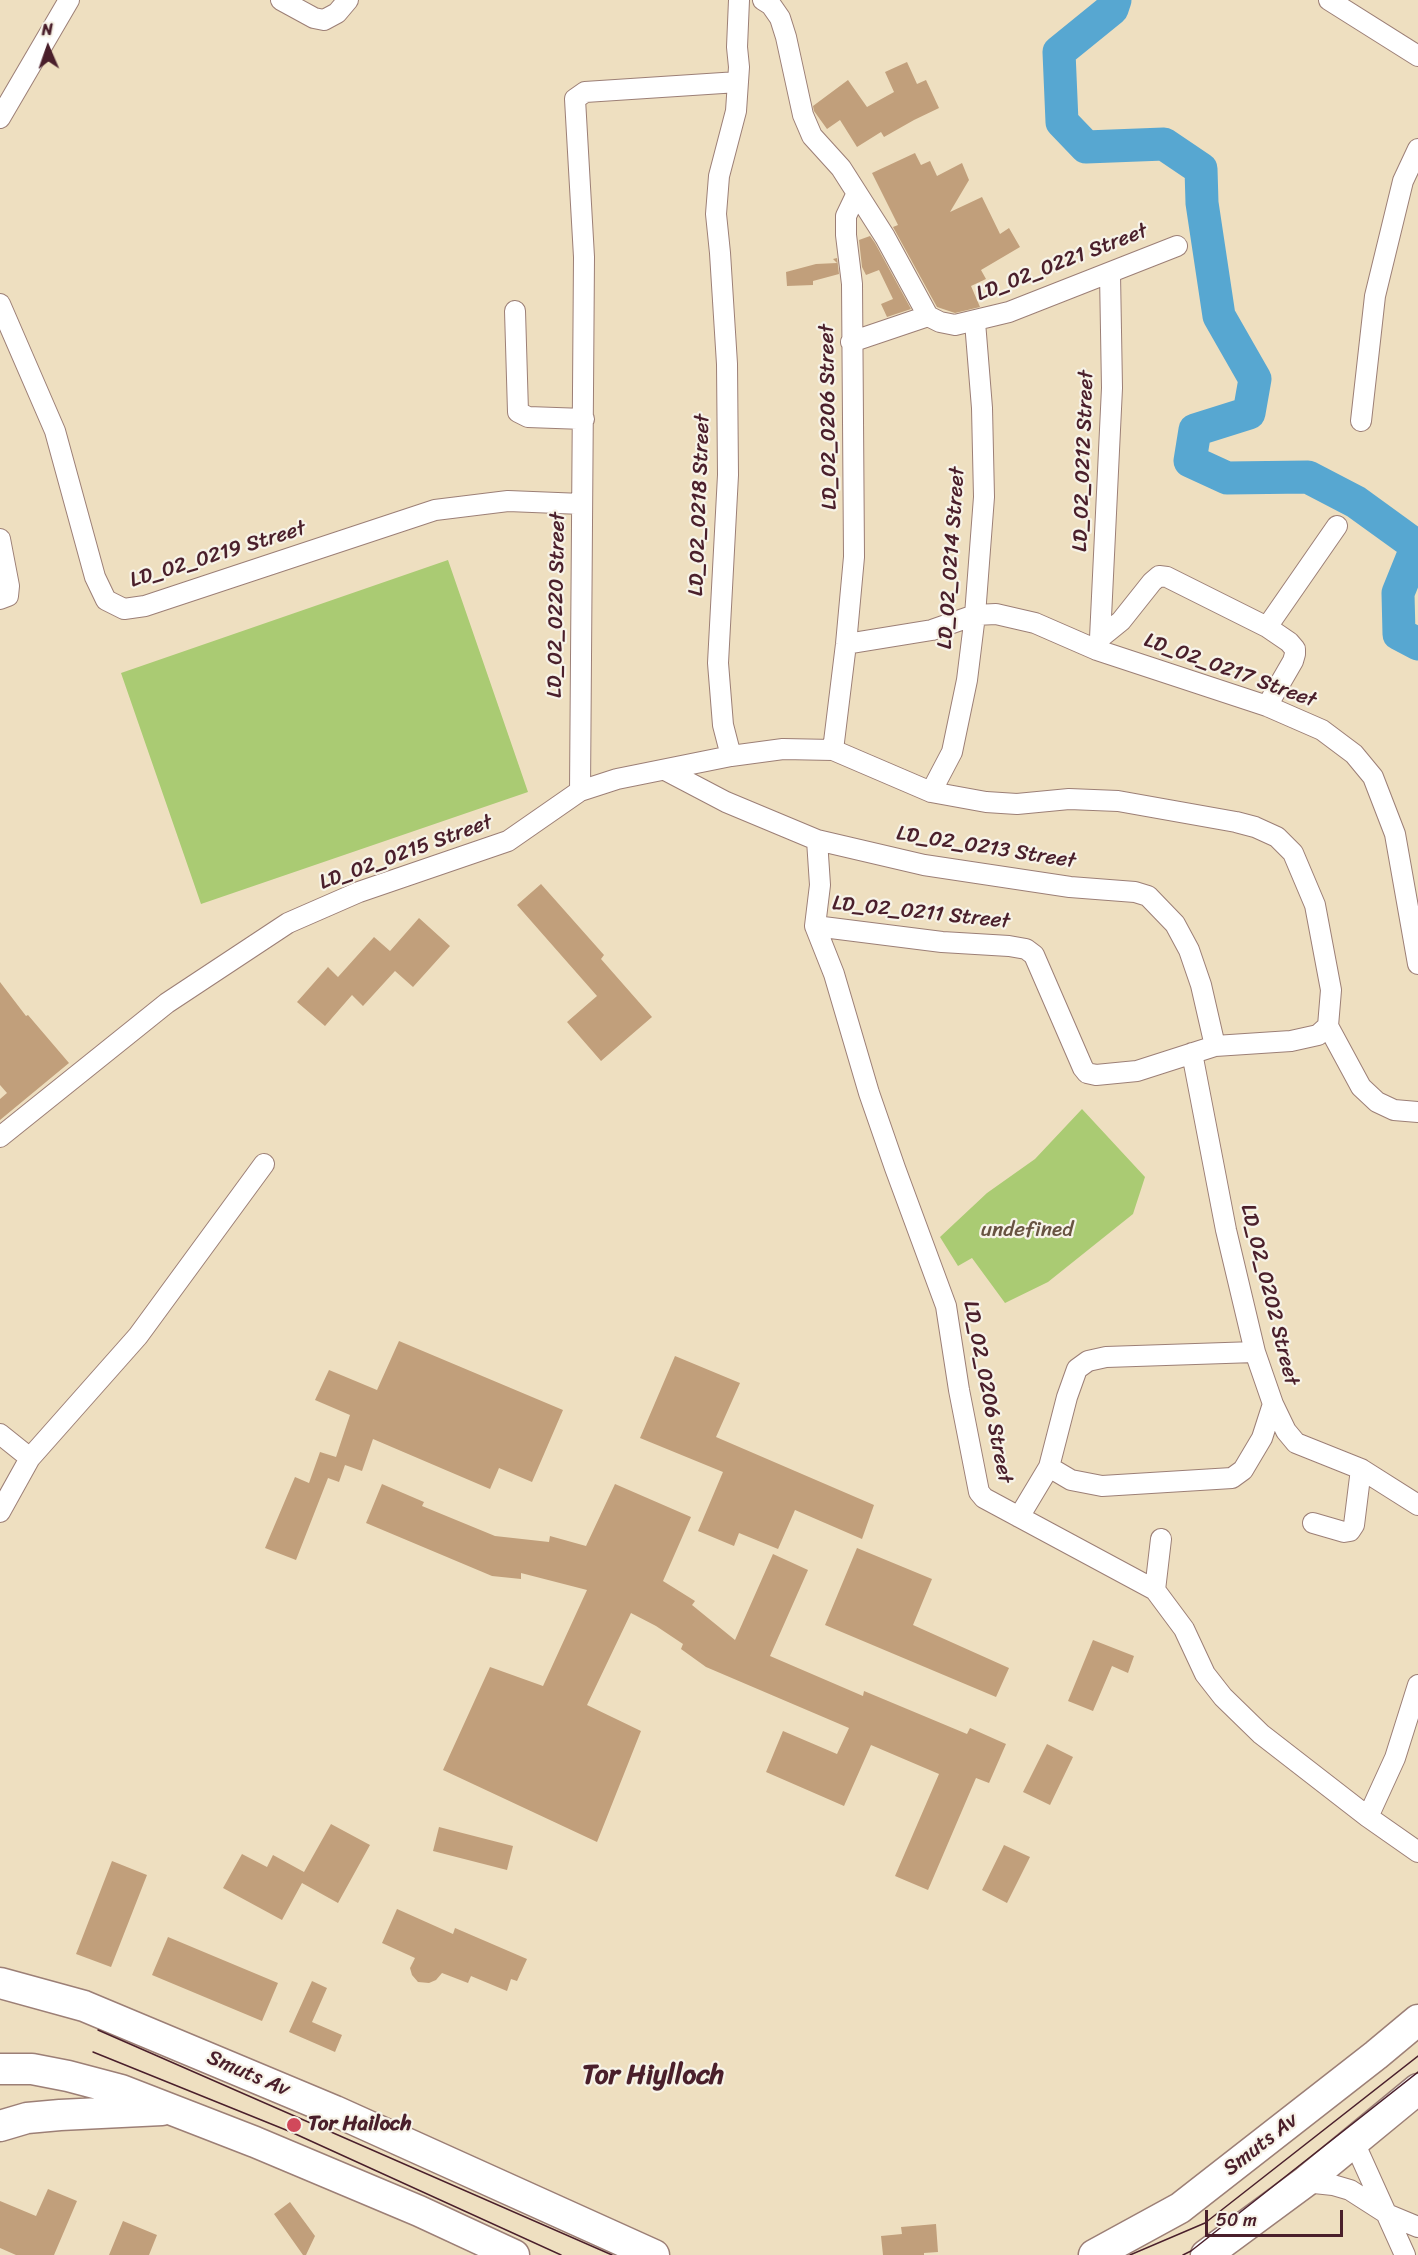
<!DOCTYPE html>
<html>
<head>
<meta charset="utf-8">
<style>
  body { margin:0 }
  #map { position:relative; width:1418px; height:2255px; overflow:hidden; background:#eedfc0; font-family:Sriracha,sans-serif }
  canvas { display:block }
  .north { position:absolute; left:18px; top:18px; width:60px; height:60px; -webkit-text-stroke:4px #f7f3e8; paint-order:stroke; rotate:358deg; font-size:16px; font-weight:700; line-height:24px; text-align:center; color:#4a1f2b }
  .north::after { content:''; display:block; margin:auto; width:21px; height:27px; background:#4a1f2b; clip-path:polygon(50% 0,100% 100%,50% 72%,0 100%) }
  .scale { position:absolute; left:1205px; top:2210px; width:138px; height:27px; box-sizing:border-box; border:3px solid #4a1f2b; border-top:0; padding-left:8px; font-size:18px; line-height:21px; white-space:nowrap; color:#4a1f2b; -webkit-text-stroke:4px #f7f3e8; paint-order:stroke }
</style>
</head>
<body>
<div id="map">
<canvas width="1418" height="2255"></canvas>
<div class="north">N</div>
<div class="scale">50 m</div>
</div>
<script>
const ctx = document.querySelector('canvas').getContext('2d');
ctx.lineJoin = 'round';
function fill(path, color) { ctx.fillStyle = color; ctx.fill(path, 'evenodd'); }
const toPath = rows => new Path2D(rows.map(r => 'M' + r).join(''));
function stroke(path, color, width, dash) { ctx.strokeStyle = color; ctx.lineWidth = width; ctx.lineCap = dash ? 'butt' : 'round'; ctx.setLineDash(dash || []); ctx.stroke(path); }
function label(font, color, halo, rows, align = 'center') {
  ctx.font = font + ' Sriracha,sans-serif'; ctx.lineWidth = 4.5; ctx.setLineDash([]); ctx.textBaseline = 'middle'; ctx.strokeStyle = halo; ctx.fillStyle = color; for (const [text, x, y, turn = 0] of rows) {
    ctx.save(); ctx.translate(x, y); ctx.rotate((+turn || 0) * Math.PI / 180); ctx.textAlign = isNaN(turn) ? turn : align; if (halo) ctx.strokeText(text, 0, 0); ctx.fillText(text, 0, 0); ctx.restore();
  }
}
fill(toPath([
  [448,560,528,792,201,904,121,673],
  [1082,1109,1145,1177,1133,1214,1048,1282,1005,1303,972,1258,958,1266,940,1237,987,1193,1035,1159]
]), '#aacb73');
stroke(toPath([
  [1115,0,1112,9,1059,52,1062,122,1086,147,1164,144,1201,169,1202,203,1219,316,1255,379,1249,413,1195,430,1190,461,1227,478,1308,477,1356,502,1417,546,1398,593,1399,634,1418,644]
]), '#57a7d1', 33);
fill(toPath([
  [907,62,917,84,926,80,939,108,914,120,884,137,881,132,857,147,840,120,827,129,814,111,813,106,848,80,867,107,894,92,885,72],
  [915,153,921,165,930,161,937,176,962,163,969,180,950,212,982,197,1000,234,1009,228,1020,247,981,270,986,279,971,286,980,307,955,313,937,307,893,227,898,225,872,173],
  [870,236,875,243,911,309,887,317,881,304,893,299,879,270,866,275,862,267,859,240],
  [837,258,839,274,813,281,813,285,787,286,786,272,816,264,837,263,833,259],
  [541,884,604,955,601,959,652,1017,601,1061,567,1022,597,996,517,905],
  [419,918,450,946,413,987,395,971,363,1006,352,995,325,1026,297,1002,328,967,338,977,374,937,390,951],
  [0,982,26,1016,28,1015,69,1063,0,1120,0,1099,7,1093,0,1085],
  [399,1341,563,1410,532,1482,499,1468,490,1489,373,1439,362,1471,345,1465,339,1482,328,1478,296,1560,265,1548,295,1477,309,1483,320,1452,336,1457,350,1415,315,1400,329,1370,377,1390],
  [675,1356,740,1383,716,1437,874,1505,862,1539,795,1510,778,1549,739,1533,734,1546,698,1531,723,1472,640,1438],
  [382,1484,424,1502,422,1506,495,1536,549,1542,550,1536,586,1546,615,1484,691,1517,663,1581,695,1601,692,1605,735,1640,773,1554,808,1570,770,1656,863,1696,864,1691,967,1734,970,1728,1006,1744,989,1783,976,1778,928,1890,895,1876,939,1774,871,1745,844,1806,766,1772,783,1731,837,1754,849,1728,706,1667,681,1649,683,1644,656,1626,631,1613,587,1705,641,1731,597,1842,443,1770,490,1667,543,1686,587,1590,521,1573,521,1579,492,1576,366,1523],
  [857,1548,932,1579,913,1625,1009,1668,996,1697,825,1625],
  [1093,1640,1134,1656,1128,1673,1112,1666,1093,1711,1068,1701],
  [1047,1744,1073,1757,1050,1805,1023,1792],
  [331,1824,370,1845,338,1903,302,1883,282,1920,223,1888,242,1854,267,1867,273,1855,304,1872],
  [439,1827,513,1846,507,1870,433,1851],
  [1004,1845,1030,1857,1007,1903,982,1890],
  [112,1861,147,1875,111,1967,76,1954],
  [397,1909,453,1934,455,1928,527,1959,517,1981,511,1979,507,1991,471,1976,468,1983,442,1973,436,1980,429,1983,418,1982,412,1975,410,1968,415,1958,382,1943],
  [168,1937,278,1983,262,2021,152,1975],
  [312,1981,327,1988,312,2022,342,2035,335,2052,289,2032],
  [48,2189,77,2201,54,2255,16,2255,0,2248,0,2201,36,2216],
  [290,2202,315,2236,306,2255,303,2255,274,2214],
  [123,2221,157,2235,149,2255,109,2255],
  [936,2224,938,2252,924,2253,924,2255,883,2255,881,2236,902,2234,901,2227]
]), '#c19f7b');
const street = toPath([
  [281,0,314,18,324,20,337,13,348,0],
  [763,0,771,5,780,18,786,37,803,115,812,136,841,168,885,237,928,316,940,322,955,325,1009,312,1177,246],
  [1329,0,1418,56],
  [0,118,69,0],
  [0,304,55,431,95,577,106,600,124,609,145,606,435,510,508,501,582,504],
  [515,311,518,412,528,417,584,419],
  [851,342,928,316],
  [1361,421,1375,296,1403,181,1418,149],
  [0,539,9,586,8,596,0,599],
  [1267,627,1289,642,1295,649,1295,654,1293,661,1267,706],
  [1100,638,1121,621,1152,582,1159,576,1167,577,1267,627,1337,526],
  [846,644,932,630,975,615,996,614,1035,623,1097,650,1267,706,1322,730,1354,754,1373,777,1395,834,1418,964],
  [1097,650,1100,638,1112,388,1110,274],
  [833,750,846,644,854,557,852,284,846,235,846,216,857,193],
  [731,756,723,725,718,663,728,475,727,364,720,253,716,214,719,176,736,111,739,67,737,47,739,0],
  [665,770,726,802,817,840,924,865,1070,887,1135,892,1148,896,1175,924,1189,950,1201,985,1215,1046],
  [580,791,584,257,575,99,585,92,738,82],
  [931,792,952,752,967,680,975,615,984,497,982,408,975,322],
  [817,840,820,885,815,926,834,974,869,1093,895,1168,946,1306,959,1390,979,1492,984,1498,1155,1590,1184,1629,1205,1674,1223,1697,1261,1734,1368,1817,1418,1852],
  [815,926,942,942,1009,946,1026,949,1034,955,1083,1068,1087,1073,1096,1075,1137,1071,1215,1046,1291,1041,1318,1035,1328,1026],
  [1328,1026,1361,1087,1377,1102,1394,1110,1418,1112],
  [1192,1053,1226,1230,1255,1352,1273,1404,1286,1431,1296,1443,1361,1469,1418,1505],
  [0,1137,167,1003,288,923,359,892,508,841,580,791,617,779,731,756,783,749,833,750,931,792,986,802,1017,804,1069,799,1118,801,1236,822,1255,827,1277,837,1293,853,1315,905,1331,990,1328,1026],
  [0,1434,30,1458],
  [1049,1467,1071,1480,1102,1486,1232,1478,1243,1470,1262,1438,1273,1404],
  [0,1512,30,1458,138,1336,264,1164],
  [1019,1517,1049,1467,1067,1397,1077,1369,1088,1361,1106,1357,1255,1352],
  [1313,1523,1344,1532,1350,1531,1354,1525,1361,1469],
  [1155,1590,1161,1539],
  [1368,1817,1395,1758,1418,1685],
  [1354,2142,1405,2255],
  [1305,2182,1333,2185,1350,2190,1389,2215,1418,2227]
]);
const primary = toPath([
  [0,1983,84,2006,335,2111,654,2255],
  [0,2069,32,2069,68,2076,121,2090,255,2142,419,2211,514,2255],
  [0,2126,27,2118,60,2115,162,2110],
  [1094,2255,1180,2208,1376,2055,1418,2020],
  [1206,2255,1305,2182,1418,2089]
]);
stroke(street, '#9c7f76', 22);
stroke(primary, '#9c7f76', 33);
stroke(street, '#fff', 20);
stroke(primary, '#fff', 30);
stroke(toPath([
  [98,2030,612,2255],
  [93,2052,291,2132,561,2255],
  [1130,2255,1205,2223,1418,2056],
  [1183,2255,1191,2251,1418,2072]
]), '#4a1f2b', 1.5);
for (const [x, y, r, color] of [
  [294,2125,8,"#d1495b"]
]) { const dot = new Path2D(); dot.arc(x, y, r, 0, 2 * Math.PI); ctx.fillStyle = color; ctx.fill(dot); stroke(dot, '#f7f3e8', 2); }
label('21px', '#4a1f2b', '#f7f3e8', [
  ["LD_02_0221 Street",1062,263,-21],
  ["LD_02_0206 Street",829,417,-91],
  ["LD_02_0212 Street",1084,461,-88],
  ["LD_02_0218 Street",700,505,-88],
  ["LD_02_0219 Street",218,555,-17],
  ["LD_02_0214 Street",952,558,-86],
  ["LD_02_0220 Street",557,605,-89],
  ["LD_02_0217 Street",1230,671,20],
  ["LD_02_0213 Street",986,848,9],
  ["LD_02_0215 Street",406,853,-20],
  ["LD_02_0211 Street",921,913,6],
  ["LD_02_0202 Street",1269,1295,76],
  ["LD_02_0206 Street",987,1392,79],
  ["Smuts Av",248,2074,23],
  ["Smuts Av",1261,2145,-38]
]);
label('21px', '#675341', '#f7f3e8', [
  ["undefined",1027,1231]
]);
label('bold 21px', '#4a1f2b', '#f7f3e8', [
  ["Tor Hailoch",308,2125]
], 'left');
label('bold 27px', '#4a1f2b', '#f7f3e8', [
  ["Tor Hiylloch",653,2076]
]);
</script>
</body>
</html>
